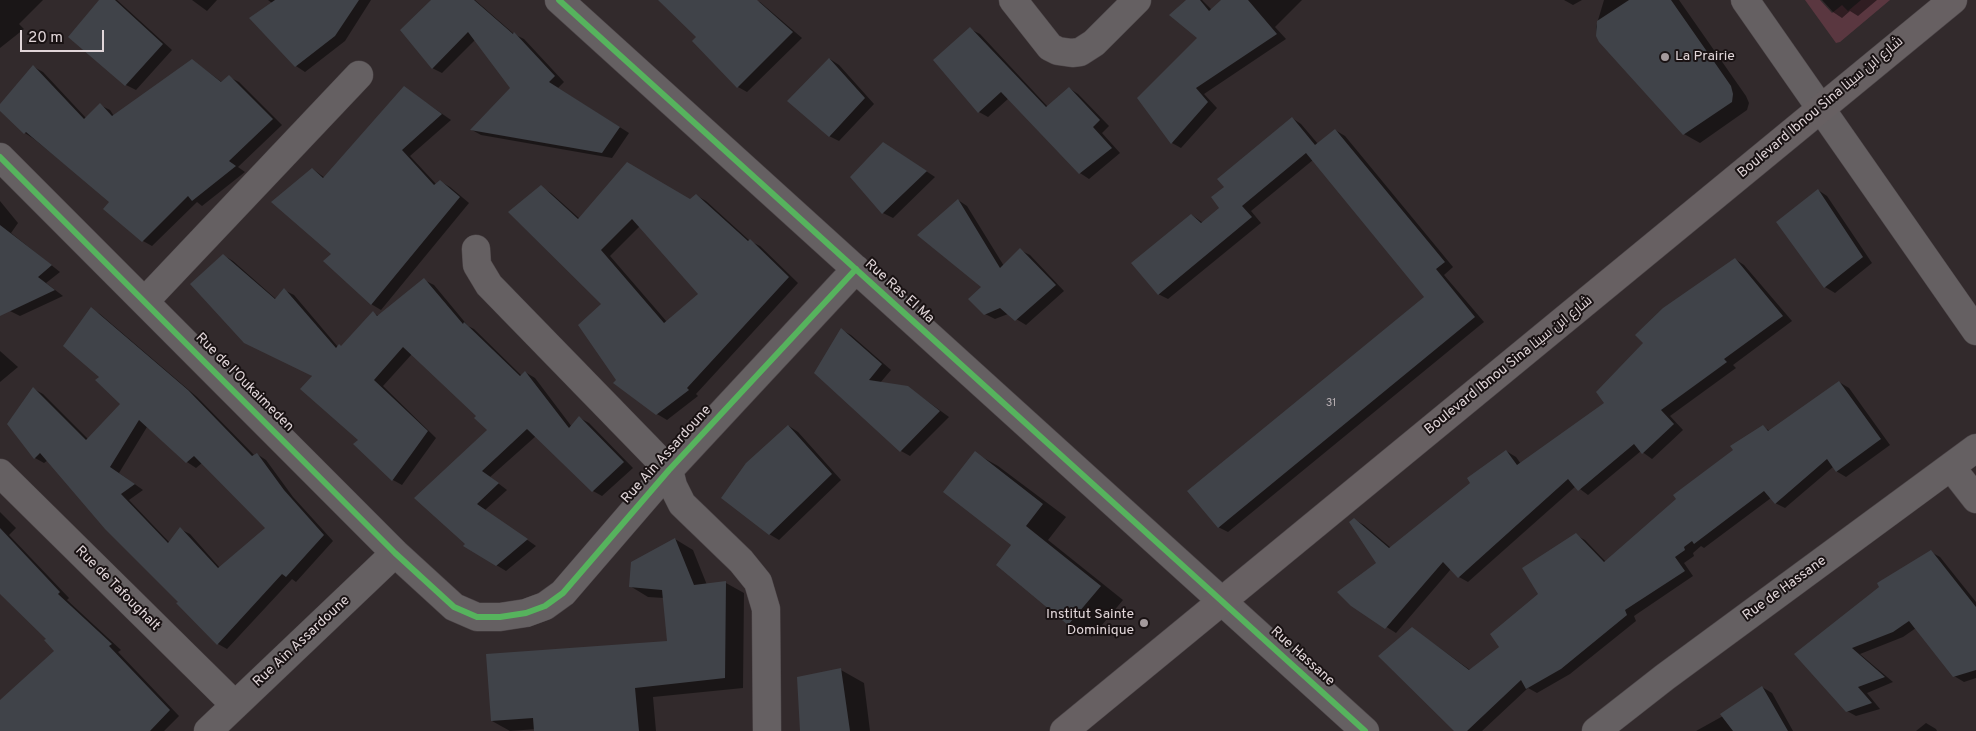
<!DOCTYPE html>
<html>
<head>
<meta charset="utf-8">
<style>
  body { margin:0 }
  #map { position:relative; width:1976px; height:731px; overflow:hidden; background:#322a2c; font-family:Overpass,sans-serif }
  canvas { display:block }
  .scale { position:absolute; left:20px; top:30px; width:84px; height:22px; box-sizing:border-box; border:2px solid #e1d6d9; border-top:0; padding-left:6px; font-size:15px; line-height:18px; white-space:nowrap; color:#e1d6d9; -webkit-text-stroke:4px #191213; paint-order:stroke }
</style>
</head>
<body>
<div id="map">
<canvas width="1976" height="731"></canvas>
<div class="scale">20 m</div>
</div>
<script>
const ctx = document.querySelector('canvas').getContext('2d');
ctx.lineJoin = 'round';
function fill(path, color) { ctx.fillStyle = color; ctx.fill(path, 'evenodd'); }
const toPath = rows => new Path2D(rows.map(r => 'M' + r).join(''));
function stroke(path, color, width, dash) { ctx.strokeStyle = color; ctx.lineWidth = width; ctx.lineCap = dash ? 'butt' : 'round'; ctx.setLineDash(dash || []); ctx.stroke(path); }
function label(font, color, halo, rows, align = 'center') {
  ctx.font = font + ' Overpass,Cairo,sans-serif'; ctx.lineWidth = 4; ctx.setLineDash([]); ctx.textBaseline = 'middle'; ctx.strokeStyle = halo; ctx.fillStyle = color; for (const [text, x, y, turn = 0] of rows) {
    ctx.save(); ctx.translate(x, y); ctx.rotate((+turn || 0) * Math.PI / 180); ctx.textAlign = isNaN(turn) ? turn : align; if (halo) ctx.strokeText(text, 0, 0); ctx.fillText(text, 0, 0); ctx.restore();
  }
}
fill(toPath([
  [1805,0,1820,0,1832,13,1842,5,1848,11,1861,0,1890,0,1840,42,1836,43]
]), '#5a3740');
fill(toPath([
  [0,0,43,0,19,24,24,29,0,48],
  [100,0,117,0,172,50,136,90,126,85,70,37],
  [192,0,217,0,207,11],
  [268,0,371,0,345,41,305,72,296,66,272,3],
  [433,0,475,0,514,34,524,39,564,82,558,88,629,133,612,158,481,135,472,130,511,88,476,39,442,73,432,68],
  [746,0,760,2,802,38,747,92,738,87],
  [1188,0,1202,0,1212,10,1223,0,1302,0,1275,27,1286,39,1204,94,1217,108,1181,148,1172,143,1199,38],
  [1564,0,1582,0,1573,5],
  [1604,0,1679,0,1746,96,1749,103,1747,110,1700,143,1684,134,1597,35,1596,27],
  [1822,0,1877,0,1858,16,1850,11,1842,18,1833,12],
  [970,29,980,34,1048,107,1069,88,1078,94,1109,126,1102,133,1120,153,1089,179,1080,173,1009,98,988,117,979,112],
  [830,59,839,65,874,104,839,141,829,136],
  [192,60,223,83,229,77,239,82,282,125,238,167,245,172,202,206,197,202,152,246,143,241,111,202,34,139,25,133,0,109,0,106,34,67,43,72,86,118,100,105,110,110,114,116],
  [405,88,451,120,410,156,436,184,440,181,450,187,469,203,381,310,371,304,333,254,313,169,325,178],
  [1292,118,1301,124,1318,144,1335,130,1345,136,1453,267,1444,275,1484,322,1228,532,1218,527,1426,297,1313,160,1251,211,1261,223,1168,299,1158,294,1192,215,1203,223,1221,208,1225,188],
  [893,149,935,177,893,218,883,213],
  [541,187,551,193,580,219,690,201,696,195,706,201,750,241,760,246,798,283,696,394,698,396,667,420,657,414,618,380,603,304],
  [640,226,700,294,667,322,610,256],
  [1818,190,1827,196,1872,263,1835,293,1825,287,1777,222],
  [958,200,967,206,1004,266,1020,250,1030,255,1064,291,1026,325,1008,314,995,319,985,314,983,286],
  [0,201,18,223,11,233,60,272,46,283,63,296,20,316,10,311,0,301],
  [223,255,233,261,276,299,284,290,294,295,338,347,342,347,373,313,379,316,424,280,434,285,468,326,474,329,522,376,525,372,535,378,572,427,580,418,589,423,633,468,602,496,593,491,536,436,490,477,507,490,485,510,536,546,506,571,465,546,489,430,478,416,412,354,383,386,436,438,402,485,393,480,359,440],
  [1735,259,1744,265,1792,321,1733,365,1736,368,1670,416,1683,430,1652,459,1641,451,1588,495,1576,486,1468,582,1459,577,1451,569,1396,633,1352,605,1378,564,1354,519,1364,525,1391,548,1472,484,1506,451,1516,457,1521,464,1606,404],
  [91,309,100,314,197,397,255,456,257,454,266,460,293,497,333,541,296,582,292,579,227,649,218,644,48,460,44,463,35,458,34,389,43,394,88,439,122,404,101,377],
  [147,427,187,462,196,468,202,463,267,528,220,568,190,534,180,529,170,543,129,500,143,490,119,473],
  [842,330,851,335,891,370,880,383,908,387,949,417,910,456,901,451],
  [0,351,18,367,0,382],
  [1839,382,1849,388,1890,445,1846,477,1836,471,1833,467,1785,508,1775,503,1771,498,1704,548,1701,546,1693,553,1694,556,1684,563,1693,576,1634,616,1636,621,1570,674,1537,693,1528,688,1482,731,1455,731,1412,628,1470,670,1500,647,1540,595,1576,535,1585,540,1606,562,1763,427,1770,431],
  [789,426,798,432,841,480,779,540,769,534],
  [975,453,998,466,1066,517,1048,540,1123,600,1092,637,1069,624,1013,545],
  [0,512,16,528,9,535,69,598,67,600,121,650,118,652,179,716,164,731,0,731,0,702,56,651,48,639,0,592],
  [675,539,693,550,707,585,726,583,744,593,743,688,653,697,656,731,590,731,590,725,510,731,492,721,669,642,664,598,648,597,630,586],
  [1931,552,1940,557,1976,602,1976,678,1964,682,1954,676,1916,628,1903,637,1860,654,1893,682,1867,693,1880,709,1856,716,1847,711,1796,654],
  [841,670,864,683,870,731,801,731],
  [1762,687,1772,693,1793,731,1696,731,1723,716],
  [1926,723,1936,729,1937,731,1916,731]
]), '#0007');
fill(toPath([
  [99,0,115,0,163,44,125,86,68,37],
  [275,0,359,0,335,36,295,67,249,18],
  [431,0,474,0,513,34,514,32,555,76,549,82,620,127,602,153,470,130,510,88,468,32,432,69,400,30],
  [658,0,757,0,793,32,737,88,692,41,696,37],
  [1186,0,1200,0,1209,11,1221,0,1248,0,1277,34,1196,88,1208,102,1171,144,1137,98,1197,38,1169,15],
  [1629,0,1671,0,1731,86,1733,94,1732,102,1683,135,1599,42,1596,36,1597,21],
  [970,27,1046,107,1069,87,1100,120,1093,127,1112,148,1079,174,1001,92,978,113,933,60],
  [829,58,865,98,829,137,787,101],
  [192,59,221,82,229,75,273,119,229,161,236,166,192,201,188,196,142,242,103,209,109,202,26,132,24,134,0,111,0,104,33,65,84,119,100,103,112,116],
  [404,86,442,114,402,150,434,185,440,180,460,197,371,305,323,261,331,254,271,202,312,168,323,178],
  [1292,117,1315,145,1335,129,1445,262,1436,269,1475,317,1218,528,1187,491,1424,297,1306,153,1242,206,1252,217,1158,295,1131,263,1191,214,1201,223,1219,208,1211,197,1224,187,1217,179],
  [883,142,927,171,882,214,850,177],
  [627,162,690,199,696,194,748,241,750,239,789,277,687,388,689,390,656,415,613,383,616,380,578,325,601,304,508,212,541,185,578,219],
  [632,219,698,294,664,323,601,250],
  [1818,189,1863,257,1824,288,1776,222],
  [958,199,1000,268,1020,248,1056,285,1015,321,1000,308,984,315,968,299,981,287,917,235],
  [0,225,52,265,38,277,55,290,0,316],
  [223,254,275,299,284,288,336,348,339,344,341,346,373,311,377,316,424,278,463,324,464,322,520,376,525,371,569,428,579,416,624,462,592,492,527,429,482,471,499,483,477,504,528,539,496,566,463,546,465,544,414,498,487,430,474,418,476,416,403,347,374,380,428,431,392,481,353,444,358,440,300,389,312,376,244,343,190,284],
  [1735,258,1783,316,1724,359,1727,362,1661,410,1674,424,1642,454,1634,444,1578,491,1568,479,1458,578,1443,562,1385,629,1351,606,1337,592,1376,563,1349,522,1354,518,1389,548,1470,483,1467,478,1506,450,1517,465,1604,403,1596,392,1643,343,1635,335,1663,308],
  [91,307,188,390,252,456,257,453,284,490,324,535,286,577,282,574,217,645,176,603,178,602,105,529,40,453,34,459,7,424,33,387,86,440,120,404,95,380,99,377,63,346],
  [139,420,186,463,194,456,265,528,218,568,180,527,168,543,121,494,135,484,110,467],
  [841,328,882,364,869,380,908,386,940,411,900,452,814,373],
  [1839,381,1881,439,1836,472,1827,459,1775,504,1764,491,1694,544,1692,541,1684,547,1685,550,1675,557,1685,571,1625,610,1627,615,1561,669,1526,689,1521,680,1467,731,1454,731,1378,656,1412,627,1469,670,1499,647,1490,634,1538,594,1522,568,1576,533,1604,562,1676,499,1673,495,1733,450,1730,446,1763,425,1768,431],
  [788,425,832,474,769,535,721,498,746,463],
  [975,451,1043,504,1026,526,1101,586,1068,625,996,565,1011,545,943,492],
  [0,528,60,592,58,594,112,644,109,646,170,710,150,731,0,731,0,700,54,651,44,640,46,639,0,594],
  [675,538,694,585,726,581,725,678,635,688,639,731,534,731,533,718,491,721,486,654,667,641,662,590,629,587,631,562],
  [1931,550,1976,607,1976,670,1953,677,1909,621,1893,632,1852,648,1885,677,1858,687,1872,703,1846,712,1794,654,1879,587,1877,583],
  [841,668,850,731,800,731,797,677],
  [1762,686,1788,731,1733,731,1720,714]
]), '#404349');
const minor = toPath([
  [559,0,1365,731],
  [1013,0,1050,47,1058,51,1072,53,1080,52,1094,43,1137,0],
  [1745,0,1976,331],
  [0,157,395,553,454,607,477,617,500,617,526,613,545,606,563,593,669,470,856,269],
  [476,249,477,265,489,285,669,470,673,486,682,504,741,561,758,582,766,609,767,731],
  [145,301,359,75],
  [1951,467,1976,499],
  [0,473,235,705],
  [208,731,395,553],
  [1596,731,1665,677,1976,448]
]);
const major = toPath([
  [1064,731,1953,0]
]);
stroke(minor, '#4d4649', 29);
stroke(major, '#4d4649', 29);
stroke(minor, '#656062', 28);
stroke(major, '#676062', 28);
stroke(toPath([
  [559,0,1365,731],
  [0,157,395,553,454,607,477,617,500,617,526,613,545,606,563,593,669,470,856,269]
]), '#56b35d', 6);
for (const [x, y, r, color] of [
  [1665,57,5,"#a49a9c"],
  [1144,623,5,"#a49a9c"]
]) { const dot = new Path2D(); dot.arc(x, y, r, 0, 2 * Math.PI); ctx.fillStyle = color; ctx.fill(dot); stroke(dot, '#191213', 2); }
label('11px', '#b9b1b5', null, [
  ["31",1331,404]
]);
label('14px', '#e1d6d9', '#191213', [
  ["La Prairie",1675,57],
  ["Institut Sainte",1134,615,"right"],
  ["Dominique",1134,631,"right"]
], 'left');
label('14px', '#e1d6d9', '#191213', [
  ["Boulevard Ibnou Sina شارع ابن سينا",1821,108,-40],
  ["Rue Ras El Ma",899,292,42],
  ["Boulevard Ibnou Sina شارع ابن سينا",1509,366,-39],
  ["Rue de l'Oukaimeden",244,383,45],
  ["Rue Ain Assardoune",667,455,-48],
  ["Rue de Tafoughalt",117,589,45],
  ["Rue de Hassane",1785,589,-36],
  ["Rue Ain Assardoune",302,642,-43],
  ["Rue Hassane",1302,657,42]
]);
</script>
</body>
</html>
